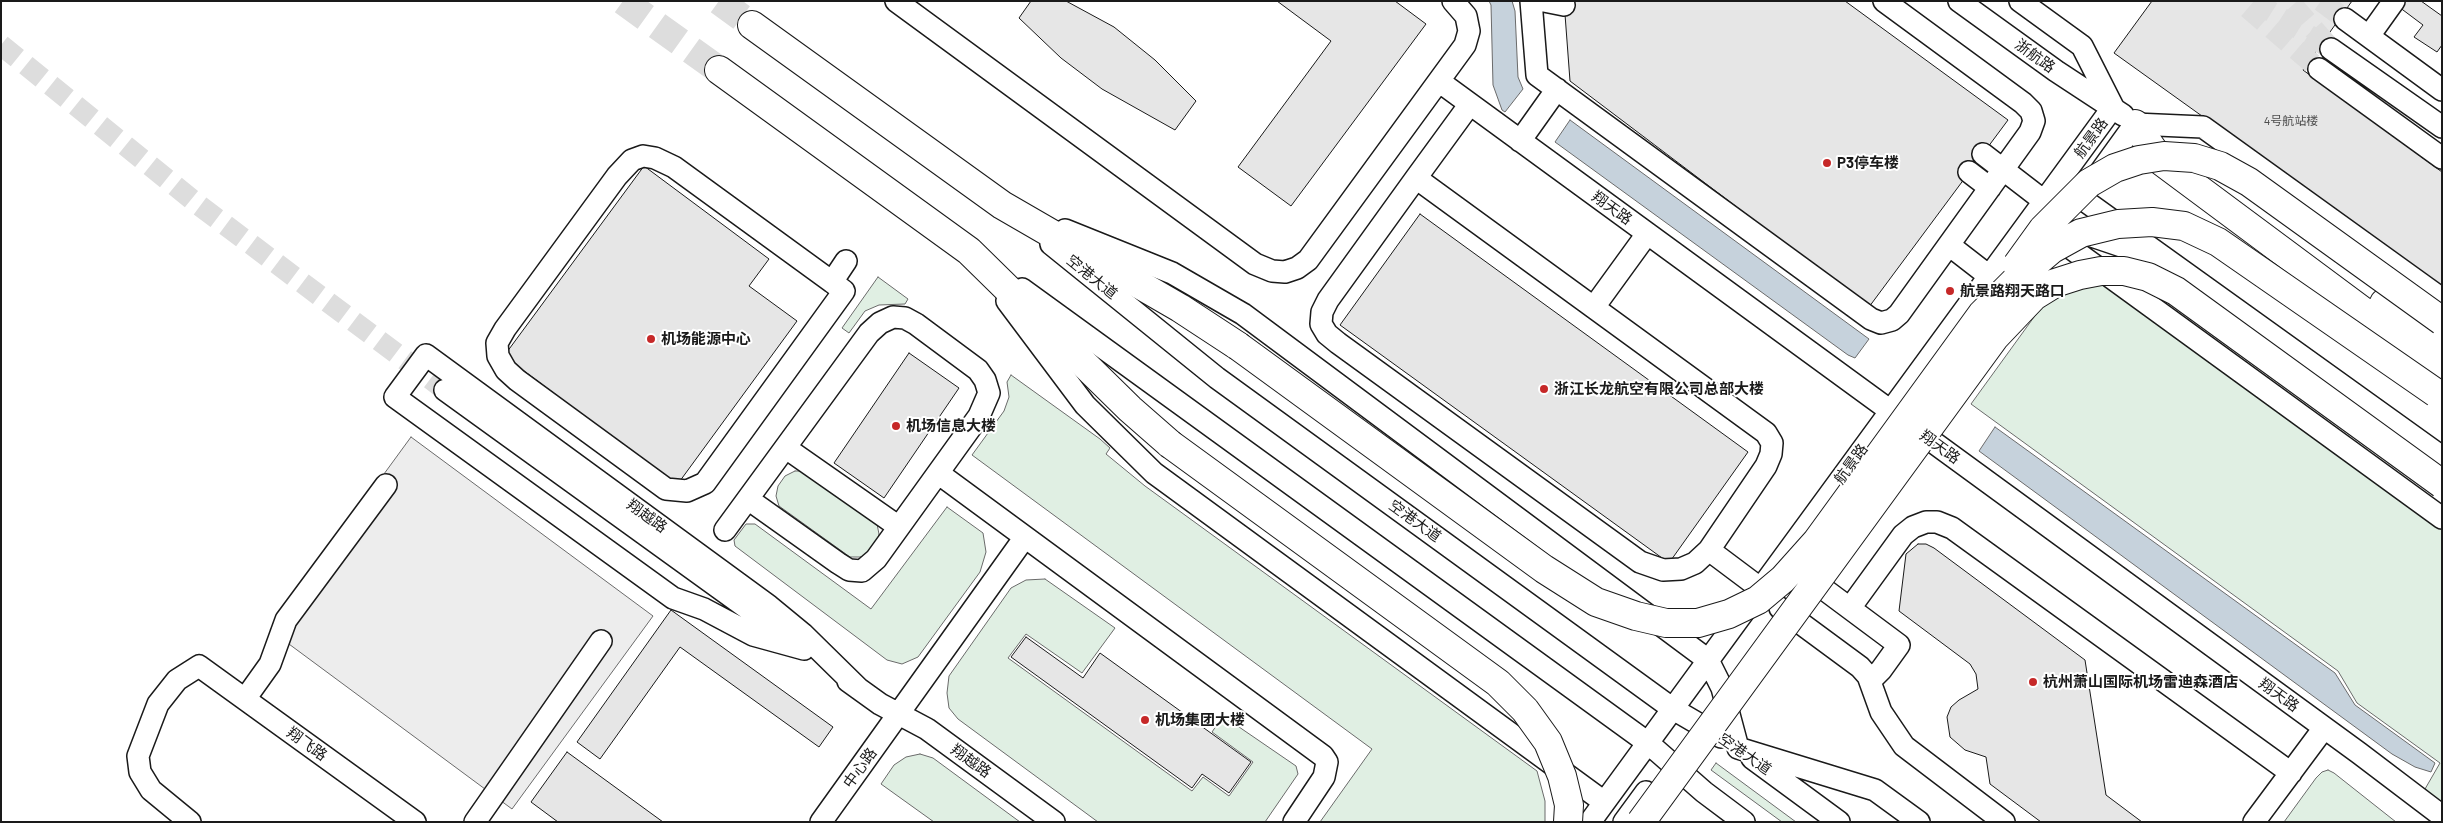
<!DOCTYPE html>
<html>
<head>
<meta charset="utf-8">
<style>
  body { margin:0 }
  #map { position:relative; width:2443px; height:823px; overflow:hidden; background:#fff; font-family:Barlow,sans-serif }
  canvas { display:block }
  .frame { position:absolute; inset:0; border:2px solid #1a1a1a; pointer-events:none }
</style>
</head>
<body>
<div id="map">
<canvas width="2443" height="823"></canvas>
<div class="frame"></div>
</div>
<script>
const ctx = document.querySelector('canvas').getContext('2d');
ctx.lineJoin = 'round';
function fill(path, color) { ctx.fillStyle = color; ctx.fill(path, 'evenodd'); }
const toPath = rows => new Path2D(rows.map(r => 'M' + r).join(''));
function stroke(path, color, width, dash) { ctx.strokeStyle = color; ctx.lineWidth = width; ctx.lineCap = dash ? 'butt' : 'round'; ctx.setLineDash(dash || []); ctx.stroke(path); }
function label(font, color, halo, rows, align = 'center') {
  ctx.font = font + ' Barlow,"Noto Sans SC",sans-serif'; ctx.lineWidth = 4; ctx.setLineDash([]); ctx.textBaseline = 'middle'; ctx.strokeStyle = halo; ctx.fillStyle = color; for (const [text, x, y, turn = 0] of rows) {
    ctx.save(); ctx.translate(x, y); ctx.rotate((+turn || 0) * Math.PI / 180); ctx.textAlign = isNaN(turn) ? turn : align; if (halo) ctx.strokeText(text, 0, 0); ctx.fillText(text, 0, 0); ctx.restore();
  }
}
const green = toPath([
  [878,277,908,299,905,304,879,305,865,311,849,333,842,328,878,277],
  [2103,284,2442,510,2442,804,2425,789,2440,763,2357,703,2338,671,1971,404,2042,306,2071,290,2103,284],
  [1011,375,1100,439,1110,448,1106,454,1145,486,1537,771,1545,801,1545,822,1320,822,1372,749,972,455,1004,411,1009,397,1007,382,1011,375],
  [795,471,806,471,877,524,879,534,877,542,869,554,860,557,850,557,779,506,776,496,778,486,785,476,795,471],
  [947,507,983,533,986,552,980,572,918,657,902,664,887,660,735,546,734,540,746,524,755,524,871,609,947,507],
  [1045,579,1115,628,1082,673,1026,634,1008,658,1192,791,1203,777,1229,796,1253,762,1212,732,1223,716,1296,766,1298,774,1265,822,1098,822,958,719,949,708,947,693,949,676,1011,588,1026,580,1045,579],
  [920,754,933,758,1020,822,934,822,881,784,894,765,906,757,920,754],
  [1716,763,1796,822,1782,822,1711,770,1716,763],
  [2328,770,2334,773,2396,822,2284,822,2316,778,2322,772,2328,770]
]);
fill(green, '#e0efe3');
stroke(green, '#6a6a6a', 1);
const parking = toPath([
  [411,437,653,616,512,809,270,630,411,437]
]);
fill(parking, '#ededed');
stroke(parking, '#6a6a6a', 1);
const water = toPath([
  [1489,1,1512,1,1515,11,1518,77,1523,89,1505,112,1502,110,1493,85,1491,5,1489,1],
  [1570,120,1869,339,1855,358,1848,355,1555,142,1570,120],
  [1995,427,2335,673,2355,705,2435,763,2431,772,2415,767,2392,754,1979,451,1995,427]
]);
fill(water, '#c6d2dc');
stroke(water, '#6a6a6a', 1);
const building = toPath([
  [1031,1,1066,1,1114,27,1155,60,1196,101,1175,130,1102,89,1061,58,1019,18,1031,1],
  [1277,1,1395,1,1426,24,1291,206,1238,167,1331,41,1277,1],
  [1564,1,1845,1,2008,120,1869,307,1570,81,1564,1],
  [2152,1,2352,1,2303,70,2442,172,2442,288,2114,53,2152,1],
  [2391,1,2421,1,2442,16,2442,45,2437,52,2414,37,2423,25,2391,1],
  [644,166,769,259,749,286,797,321,677,485,504,356,644,166],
  [1420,214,1748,452,1669,563,1340,325,1420,214],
  [909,353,959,388,884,498,834,463,909,353],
  [1918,544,1926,544,1934,548,2085,660,2106,795,2142,822,2041,822,1990,784,1986,757,1965,750,1950,737,1947,717,1951,707,1959,700,1978,689,1976,674,1970,664,1899,611,1906,554,1918,544],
  [671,610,833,727,819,747,680,647,600,759,577,742,671,610],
  [1026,637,1083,678,1100,653,1251,762,1229,793,1202,774,1192,788,1011,657,1026,637],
  [567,752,663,822,558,822,531,802,567,752]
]);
fill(building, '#e6e6e6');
stroke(building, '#1a1a1a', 1);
stroke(toPath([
  [2254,1,2331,49,2289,1],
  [2321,1,2345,19],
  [2248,8,2319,69],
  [1,45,200,206,445,390]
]), '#ddd', 21, [21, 11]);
stroke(toPath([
  [623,1,719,70],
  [719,1,752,25]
]), '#ddd', 28, [28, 14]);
const minor = toPath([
  [896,1,1255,264,1272,271,1285,272,1297,268,1308,260,1465,45,1469,31,1466,16,1453,1],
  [1531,1,1537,75,1871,319,1881,323,1892,320,1899,314,2030,132,2034,121,2031,111,2023,103,1884,1],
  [1544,1,1564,5],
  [1959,1,2056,71,2123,115],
  [2020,1,2082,46,2113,107],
  [2345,19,2442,90],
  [2369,36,2394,1],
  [2331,49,2442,127],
  [2319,69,2442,158],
  [1440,82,2359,753,2442,816],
  [2135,124,2203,127,2442,299],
  [1520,141,1557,89],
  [1983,154,2044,201],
  [1969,172,1990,188],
  [1416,178,1766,433,1772,443,1771,454,1766,466,1709,550,1695,563,1681,569,1663,570,1640,562,1338,343,1327,334,1321,324,1322,312,1328,300,1416,178,1470,104],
  [2096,178,2135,124],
  [2062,190,2081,198,2442,457],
  [1065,230,1172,273,1243,314,1708,660,1722,688,1738,748,1875,790,1919,822],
  [2061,230,2061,241,2442,518],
  [2080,232,2151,256],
  [1051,244,1217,378,1673,709,1721,737],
  [1949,245,1989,276],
  [832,282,674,167,655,158,643,156,632,160,617,176,505,329,497,343,498,356,506,370,517,380,666,489,687,491,705,483,844,291,832,282,846,261],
  [1022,289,1648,743,1704,792,1744,822],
  [1007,301,1085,405,1154,473,1604,802],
  [1594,307,1647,234],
  [445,390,787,637],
  [786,448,899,527],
  [938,473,1323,756,1327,762,1324,777,1294,822],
  [725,530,869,333,880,323,893,317,905,318,916,324,978,370,985,380,989,393,979,416,876,559,862,571,849,570,838,563,748,499],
  [1709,550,1761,589],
  [1805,575,1899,645,1881,670,1870,681],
  [1780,608,1860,667,1868,676,1881,712,1904,746,2004,822],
  [1850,608,1903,535,1913,527,1926,522,1937,522,1952,528,2291,773],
  [804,649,753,635,704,609,673,598,395,397,426,355,769,606,803,634,859,689],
  [848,681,880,704,927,729,1054,822],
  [245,699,270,664,286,620,386,485],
  [1752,758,1839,822],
  [190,822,151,790,140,772,138,756,158,704,177,680,199,666,415,822],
  [475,822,601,641],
  [821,822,1025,537],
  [1590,822,2113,107],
  [1624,822,1646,792],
  [2254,822,2324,728]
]);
const major = toPath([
  [752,25,1002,205,1180,308,1238,346],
  [719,70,969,251,1130,409,1170,444],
  [2135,124,2161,161,2442,370],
  [2384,303,2442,345]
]);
stroke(minor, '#1a1a1a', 24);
stroke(major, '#1a1a1a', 30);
stroke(minor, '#fff', 21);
stroke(major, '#fff', 28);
const majorBridge = toPath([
  [2017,265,2043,229,2089,183,2115,168,2139,160,2164,156,2194,158,2220,166,2249,182,2442,321],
  [1238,346,1544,569,1596,602,1636,616,1666,623,1698,623,1729,614,1758,600,1783,579,1817,541,1982,314,2020,276,2052,249,2081,233,2118,224,2152,222,2184,226,2218,242,2436,393],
  [1170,444,1498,683,1525,710,1548,742,1562,776,1569,805,1568,822],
  [1641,822,1995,337,2034,296,2055,283,2080,275,2101,271,2124,271,2148,277,2176,291,2442,484]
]);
stroke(majorBridge, '#1a1a1a', 30, []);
stroke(majorBridge, '#fff', 28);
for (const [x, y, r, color] of [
  [1827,163,5,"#c62828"],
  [1950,291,5,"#c62828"],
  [651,339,5,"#c62828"],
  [1544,389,5,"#c62828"],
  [896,426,5,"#c62828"],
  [2033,682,5,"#c62828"],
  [1145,720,5,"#c62828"]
]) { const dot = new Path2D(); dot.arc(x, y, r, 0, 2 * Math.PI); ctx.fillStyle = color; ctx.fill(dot); stroke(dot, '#fff', 2); }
label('12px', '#4d4d4d', null, [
  ["4号航站楼",2291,121]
]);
label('15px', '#1a1a1a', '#fff', [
  ["浙航路",2035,56,36],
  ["航景路",2091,138,-54],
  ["翔天路",1612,208,36],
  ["空港大道",1092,277,39],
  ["翔天路",1940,447,36],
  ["航景路",1851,464,-54],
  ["翔越路",647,516,36],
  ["空港大道",1415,521,36],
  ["翔天路",2279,695,36],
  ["翔飞路",307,744,36],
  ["空港大道",1745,754,35],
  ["翔越路",971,761,36],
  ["中心路",860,768,-54]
]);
label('bold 15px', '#1a1a1a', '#fff', [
  ["P3停车楼",1837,163],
  ["航景路翔天路口",1960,291],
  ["机场能源中心",661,339],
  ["浙江长龙航空有限公司总部大楼",1554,389],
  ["机场信息大楼",906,426],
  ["杭州萧山国际机场雷迪森酒店",2043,682],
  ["机场集团大楼",1155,720]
], 'left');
</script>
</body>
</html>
